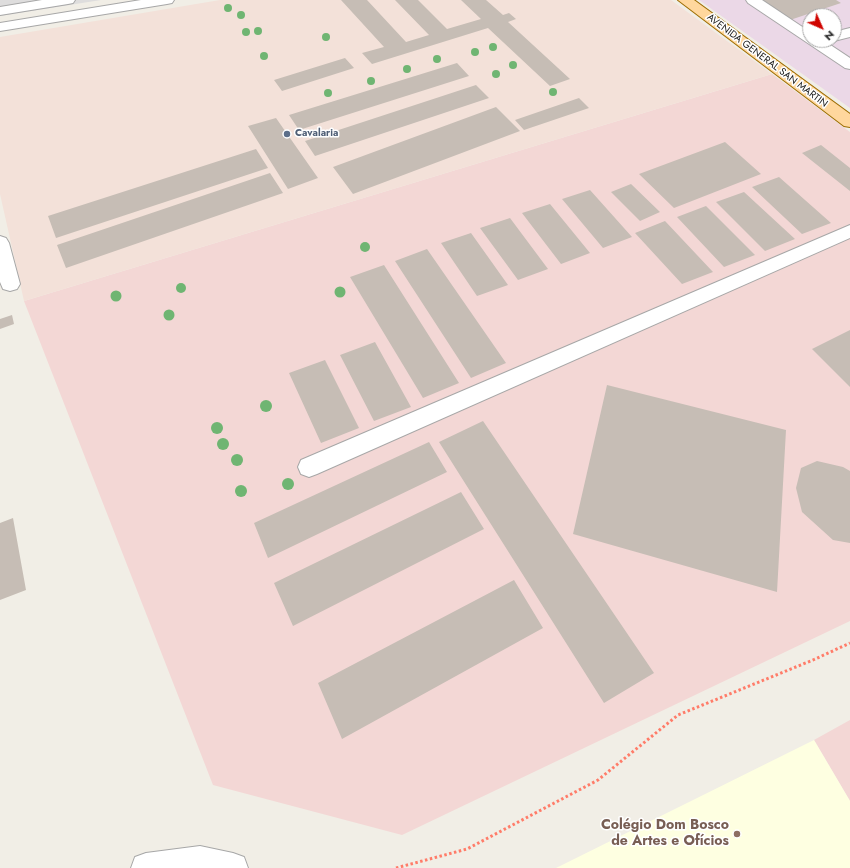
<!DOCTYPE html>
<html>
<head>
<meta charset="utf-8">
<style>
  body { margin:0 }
  #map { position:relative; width:850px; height:868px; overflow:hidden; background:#f1eee6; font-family:Jost,sans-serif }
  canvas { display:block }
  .north { position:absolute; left:802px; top:8px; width:40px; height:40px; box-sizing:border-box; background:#fff; border:1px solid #a6a6a6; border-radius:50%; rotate:135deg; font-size:11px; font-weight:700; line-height:16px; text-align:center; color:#202020 }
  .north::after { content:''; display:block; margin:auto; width:14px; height:18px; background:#d00400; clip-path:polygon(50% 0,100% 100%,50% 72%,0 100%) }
</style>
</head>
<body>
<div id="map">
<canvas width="850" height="868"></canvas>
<div class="north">N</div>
</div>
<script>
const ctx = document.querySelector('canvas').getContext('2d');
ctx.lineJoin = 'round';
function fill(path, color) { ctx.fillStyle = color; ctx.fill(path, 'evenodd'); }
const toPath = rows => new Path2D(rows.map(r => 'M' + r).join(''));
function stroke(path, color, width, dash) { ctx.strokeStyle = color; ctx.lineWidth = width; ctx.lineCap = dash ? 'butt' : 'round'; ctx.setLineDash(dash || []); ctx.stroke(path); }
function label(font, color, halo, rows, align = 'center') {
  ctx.font = font + ' Jost,sans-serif'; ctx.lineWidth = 3; ctx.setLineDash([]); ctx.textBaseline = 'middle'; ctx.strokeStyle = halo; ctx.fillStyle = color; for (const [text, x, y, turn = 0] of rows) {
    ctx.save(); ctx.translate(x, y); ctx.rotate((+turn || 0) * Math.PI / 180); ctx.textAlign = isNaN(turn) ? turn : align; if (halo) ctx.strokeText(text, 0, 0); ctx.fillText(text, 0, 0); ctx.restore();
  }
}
fill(toPath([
  [0,0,101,0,0,16]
]), '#dedddd');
fill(toPath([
  [772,74,850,132,850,621,402,835,213,785,24,301],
  [850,720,850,801,814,740]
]), '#f3d7d5');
fill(toPath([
  [699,0,850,0,850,108],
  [810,16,834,16,834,40,810,40]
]), '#ebd8e7');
fill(toPath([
  [814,740,850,801,850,868,556,868]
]), '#feffe1');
fill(toPath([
  [220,0,671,0,772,74,24,301,0,194,0,37]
]), '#f3e1d9');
fill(toPath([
  [341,0,367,0,406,42,429,35,395,0,418,0,447,29,481,19,461,0,486,0,503,15,509,13,516,19,508,22,570,79,550,86,488,28,372,64,362,53,384,47],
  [762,0,836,0,841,3,790,20],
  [345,58,354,68,282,91,274,80],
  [457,63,469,76,299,130,289,115],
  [476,85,489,98,315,156,305,141],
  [579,98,589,108,524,130,515,120],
  [496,107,520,131,353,194,333,167],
  [276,118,318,178,288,189,248,126],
  [725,142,761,174,674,208,639,174],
  [821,145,850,168,850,191,802,153],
  [256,149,268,168,56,238,48,216],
  [270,173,283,193,66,268,57,245],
  [779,177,831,223,802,234,752,187],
  [631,184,660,212,640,221,611,192],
  [590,190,632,237,603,248,562,199],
  [744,192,795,239,765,251,716,202],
  [550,204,590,253,561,264,522,213],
  [706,206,755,255,724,267,677,217],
  [510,218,548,269,518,280,480,228],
  [665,221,713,272,682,284,635,233],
  [471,233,508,285,477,296,441,243],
  [427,249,506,363,471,378,395,261],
  [384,265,459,383,423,398,350,277],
  [12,315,14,324,0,329,0,319],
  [850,330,850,387,812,349],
  [375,342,411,407,374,421,340,355],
  [325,360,359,428,321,443,289,373],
  [607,385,786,430,777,592,573,534],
  [483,421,654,673,604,703,439,442],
  [429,442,447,472,268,558,254,523],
  [817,461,843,467,850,471,850,543,833,540,802,512,796,488,801,468],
  [461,492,484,529,293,626,274,583],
  [13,518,26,590,0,600,0,523],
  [514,580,543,628,342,739,318,683]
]), '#c6bdb5');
const minor = toPath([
  [42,0,75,0,73,3,68,4,0,15,0,7,42,0],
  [141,0,174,0,172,3,167,4,0,31,0,23,141,0],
  [746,0,762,0,810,32,810,40,823,40,850,58,850,69,845,68,748,3,746,0],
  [850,28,850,37,834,41,829,40,834,40,834,32,850,28],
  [850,225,850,238,317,474,309,477,301,474,298,467,301,460,850,225],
  [0,236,6,238,9,243,20,284,17,289,10,291,3,289,0,282,0,236],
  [200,846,233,853,244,857,248,868,131,868,135,857,146,853,200,846]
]);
const major = toPath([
  [678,0,694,0,850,114,850,127,844,126,678,0]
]);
stroke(minor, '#a7a7a7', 2);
stroke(major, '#9c6c00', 2);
stroke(toPath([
  [396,868,467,849,598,780,678,715,813,660,850,643]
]), '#ff7c69', 3, [2.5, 2.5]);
fill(minor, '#fff');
fill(major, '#ffd79d');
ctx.fillStyle = '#6fb572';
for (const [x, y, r] of [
  [228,8,4],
  [241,15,4],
  [258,31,4],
  [246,32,4],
  [326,37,4],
  [493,47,4],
  [475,52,4],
  [264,56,4],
  [437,59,4],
  [513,65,4],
  [407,69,4],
  [496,74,4],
  [371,81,4],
  [553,92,4],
  [328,93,4],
  [365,247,5],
  [181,288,5],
  [340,292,5.5],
  [116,296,5.5],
  [169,315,5.5],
  [266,406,6],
  [217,428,6],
  [223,444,6],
  [237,460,6],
  [288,484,6],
  [241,491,6]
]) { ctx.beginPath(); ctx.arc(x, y, r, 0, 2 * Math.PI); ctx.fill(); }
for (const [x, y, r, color] of [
  [287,134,4,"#5c6f8a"],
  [737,834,4,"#8d6e63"]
]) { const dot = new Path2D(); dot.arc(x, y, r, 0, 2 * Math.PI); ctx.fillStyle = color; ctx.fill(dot); stroke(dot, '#fff', 1.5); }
label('10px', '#202020', '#fff', [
  ["AVENIDA GENERAL SAN MARTIN",767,61,37]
]);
label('bold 10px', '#4e5e75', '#fff', [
  ["Cavalaria",295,134]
], 'left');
label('bold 14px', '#785e54', '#fff', [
  ["Colégio Dom Bosco",729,826],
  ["de Artes e Ofícios",729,842]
], 'right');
</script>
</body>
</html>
